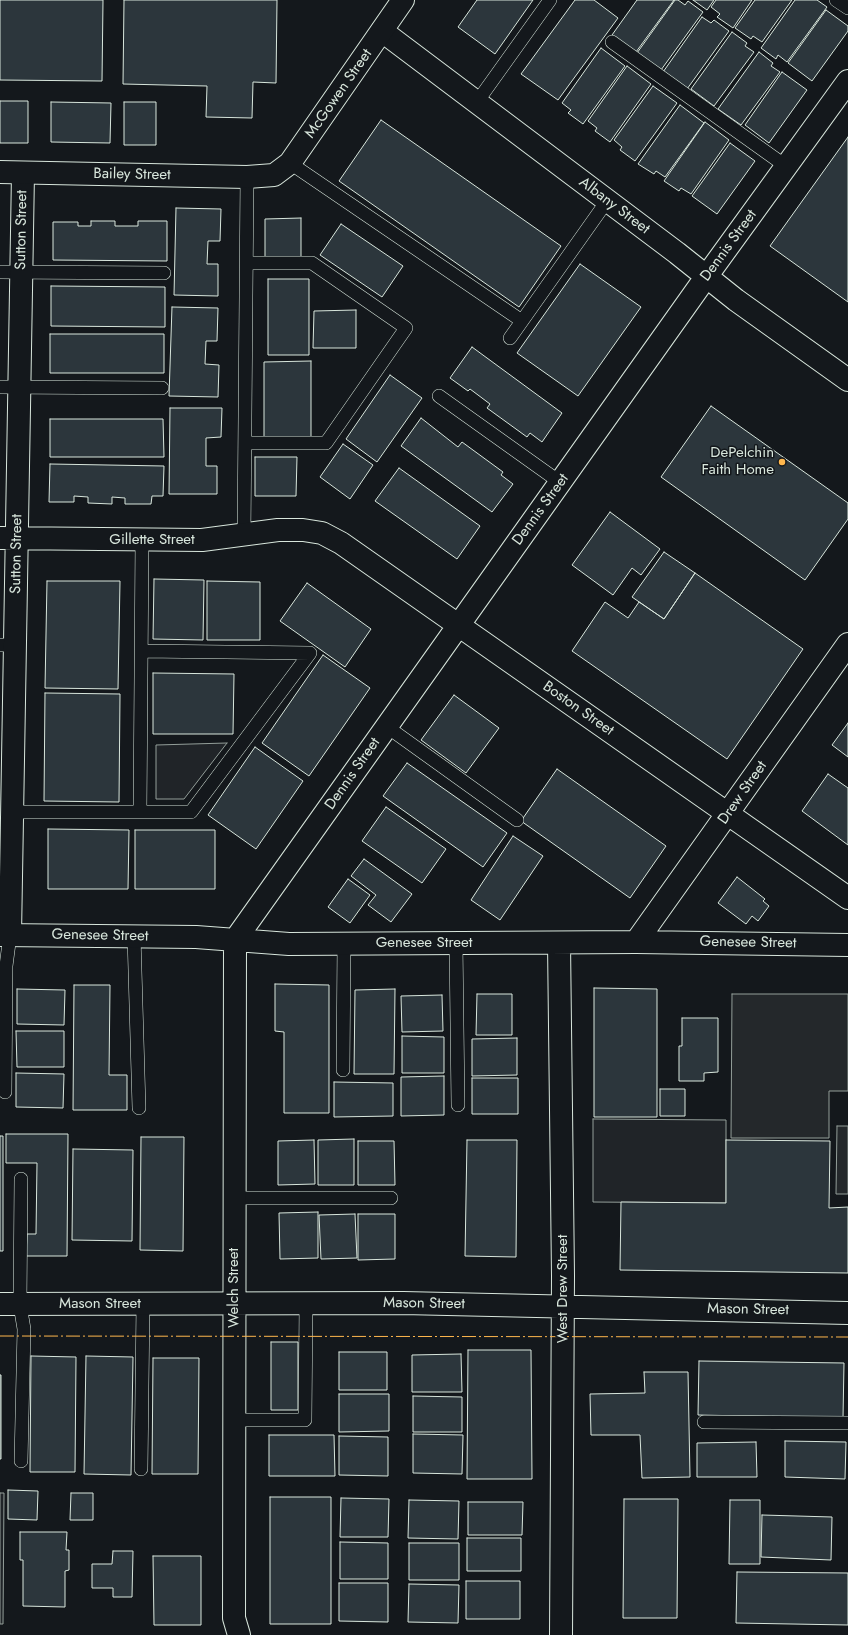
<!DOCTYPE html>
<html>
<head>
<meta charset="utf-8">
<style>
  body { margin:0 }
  canvas { display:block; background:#14181c }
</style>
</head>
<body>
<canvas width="848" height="1635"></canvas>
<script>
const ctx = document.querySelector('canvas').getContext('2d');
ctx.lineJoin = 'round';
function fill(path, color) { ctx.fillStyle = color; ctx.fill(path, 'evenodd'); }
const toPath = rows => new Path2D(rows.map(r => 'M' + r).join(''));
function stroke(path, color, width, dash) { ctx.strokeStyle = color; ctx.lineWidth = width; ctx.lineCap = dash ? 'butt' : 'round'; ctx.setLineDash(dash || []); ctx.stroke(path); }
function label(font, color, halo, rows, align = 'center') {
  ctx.font = font + ' Jost,sans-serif'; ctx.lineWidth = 3; ctx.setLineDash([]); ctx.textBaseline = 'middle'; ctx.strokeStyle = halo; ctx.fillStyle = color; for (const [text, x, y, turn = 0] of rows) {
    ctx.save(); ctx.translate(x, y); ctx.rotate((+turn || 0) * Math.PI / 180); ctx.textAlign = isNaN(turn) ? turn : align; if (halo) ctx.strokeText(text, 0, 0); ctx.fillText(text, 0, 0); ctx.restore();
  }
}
const green = toPath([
  [227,743,184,799,156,799,156,745,227,743],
  [593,1119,726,1120,726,1203,593,1202,593,1119],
  [0,1493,4,1493,3,1624,0,1624,0,1493]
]);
fill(green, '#202428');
stroke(green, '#939e99', 1);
const parking = toPath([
  [732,994,848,994,848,1091,829,1091,829,1138,731,1138,732,994],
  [837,1126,848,1126,848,1194,836,1194,837,1126]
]);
fill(parking, '#24282b');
stroke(parking, '#939e99', 1);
const building = toPath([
  [0,0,103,0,102,81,0,80,0,0],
  [124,0,277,0,276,83,253,82,252,118,206,117,207,86,123,84,124,0],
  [477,0,533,0,495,54,458,27,477,0],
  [575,0,594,0,618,18,558,100,521,74,575,0],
  [637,0,674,0,636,52,612,35,637,0],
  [675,0,678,0,685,5,688,1,703,12,661,70,637,53,675,0],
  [693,0,714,0,707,10,693,0],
  [716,0,752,0,733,28,717,17,720,14,711,7,716,0],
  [755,0,792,0,762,42,753,36,751,39,735,28,755,0],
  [795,0,817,0,827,7,787,62,778,55,776,59,761,48,795,0],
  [826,10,848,26,848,31,812,81,788,63,826,10],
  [702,17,711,23,714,20,729,31,687,89,663,72,702,17],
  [732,32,747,43,745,46,754,52,714,106,691,89,732,32],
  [601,48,625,66,583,124,568,113,571,110,562,103,601,48],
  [759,52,773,63,771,66,780,72,741,125,718,109,759,52],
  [627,66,651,84,610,142,595,131,597,128,588,121,627,66],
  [782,72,807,90,769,143,745,125,782,72],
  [653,86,677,103,635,161,620,150,622,147,614,140,653,86],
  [0,101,28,101,28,143,0,143,0,101],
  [51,102,111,103,110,143,51,142,51,102],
  [124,102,156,102,156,145,124,145,124,102],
  [680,105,704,123,665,177,656,171,654,174,638,164,680,105],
  [381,120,561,246,519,307,339,181,381,120],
  [705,122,729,140,691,194,681,188,679,191,664,181,705,122],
  [848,137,848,302,770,246,848,137],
  [730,143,755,161,717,214,692,196,730,143],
  [176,208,221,209,220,241,208,241,207,264,218,264,218,296,174,295,176,208],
  [301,218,301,257,265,257,265,219,301,218],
  [91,221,115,221,115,226,138,226,138,221,167,221,167,261,53,260,53,222,78,222,78,226,91,226,91,221],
  [341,224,403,266,382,297,320,255,341,224],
  [580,264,641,307,578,396,517,353,580,264],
  [268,279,309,279,309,355,268,355,268,279],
  [51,286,165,287,165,327,51,326,51,286],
  [172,307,218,308,217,341,206,341,205,364,219,365,218,397,169,396,172,307],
  [356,310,356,348,313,348,314,311,356,310],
  [50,334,164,334,164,373,50,373,50,334],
  [472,347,562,413,542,442,530,433,527,437,487,408,490,404,470,389,468,391,450,378,472,347],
  [311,361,311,437,264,437,264,362,311,361],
  [390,375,422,398,377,462,346,439,390,375],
  [711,406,848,503,848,519,805,580,661,477,711,406],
  [170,408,222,408,221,437,206,438,206,466,217,466,217,494,169,494,170,408],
  [421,418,458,447,462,442,503,472,501,475,513,484,492,512,401,446,421,418],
  [50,419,163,419,164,457,50,457,50,419],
  [343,444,373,465,350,499,320,477,343,444],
  [255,457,297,457,296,496,255,496,255,457],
  [50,464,164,466,163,496,152,496,151,504,125,504,125,498,112,497,112,504,88,503,88,497,74,496,74,502,49,502,50,464],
  [399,468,480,526,457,559,375,501,399,468],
  [610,512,660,549,641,575,632,568,613,595,572,565,610,512],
  [664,552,695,573,664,619,632,597,664,552],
  [695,573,803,649,727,759,572,651,605,602,628,618,639,602,664,619,695,573],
  [154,579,204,580,203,640,153,639,154,579],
  [47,581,120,581,118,689,45,688,47,581],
  [207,581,260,582,260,640,207,640,207,581],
  [307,583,371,629,345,667,280,621,307,583],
  [323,655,370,688,309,776,262,743,323,655],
  [153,673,234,674,233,734,153,734,153,673],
  [45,693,120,694,119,802,44,801,45,693],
  [454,695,499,728,466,773,421,740,454,695],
  [848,723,848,757,832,745,848,723],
  [255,747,303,781,256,849,208,815,255,747],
  [407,763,507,833,483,867,383,796,407,763],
  [557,769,666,846,630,898,521,821,557,769],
  [828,774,848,788,848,845,802,811,828,774],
  [386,807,446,849,422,883,362,841,386,807],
  [48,829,129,830,128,889,48,889,48,829],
  [135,830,215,830,215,889,135,889,135,830],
  [513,836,543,856,500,920,471,900,513,836],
  [364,859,412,894,391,922,368,905,376,895,351,876,364,859],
  [737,877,765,899,763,901,769,906,758,921,752,916,746,924,718,903,737,877],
  [348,879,370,895,350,923,328,907,348,879],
  [275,984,329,985,329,1113,284,1113,284,1032,275,1031,275,984],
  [74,985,110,985,109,1075,127,1075,127,1110,73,1110,74,985],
  [594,988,657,989,657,1117,594,1117,594,988],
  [17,989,65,990,64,1025,17,1024,17,989],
  [395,989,394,1074,354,1074,355,990,395,989],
  [477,994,512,994,512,1035,476,1035,477,994],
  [442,995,443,1031,402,1032,401,996,442,995],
  [682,1018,718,1018,718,1072,704,1073,704,1081,679,1081,679,1046,682,1046,682,1018],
  [16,1031,64,1031,64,1067,17,1067,16,1031],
  [402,1036,444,1037,444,1073,402,1073,402,1036],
  [517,1038,517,1075,472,1076,472,1039,517,1038],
  [16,1073,64,1074,63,1108,16,1107,16,1073],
  [444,1076,444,1115,401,1116,401,1077,444,1076],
  [472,1078,518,1078,518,1114,472,1114,472,1078],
  [334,1082,393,1083,393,1116,334,1117,334,1082],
  [660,1089,685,1089,685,1116,660,1116,660,1089],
  [6,1134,68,1134,67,1256,26,1256,27,1234,36,1234,37,1163,6,1163,6,1134],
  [0,1136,3,1136,3,1251,0,1251,0,1136],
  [141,1137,184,1137,183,1251,140,1250,141,1137],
  [354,1139,354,1185,318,1185,318,1140,354,1139],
  [314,1140,315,1184,278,1185,278,1141,314,1140],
  [467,1140,517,1140,516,1257,465,1256,467,1140],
  [726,1140,830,1141,829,1208,848,1207,848,1273,620,1270,621,1202,726,1203,726,1140],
  [358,1141,394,1141,395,1185,358,1185,358,1141],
  [73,1149,133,1150,132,1241,72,1240,73,1149],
  [318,1212,318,1258,280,1259,279,1213,318,1212],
  [355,1214,357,1258,321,1259,319,1215,355,1214],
  [358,1214,395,1214,395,1259,358,1260,358,1214],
  [271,1342,298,1342,298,1410,271,1410,271,1342],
  [468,1350,531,1350,532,1479,467,1479,468,1350],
  [339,1352,387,1352,387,1390,339,1390,339,1352],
  [461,1354,462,1392,412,1392,412,1355,461,1354],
  [31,1356,76,1357,75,1472,30,1472,31,1356],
  [86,1356,133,1357,131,1475,84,1474,86,1356],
  [153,1358,199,1358,198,1474,152,1474,153,1358],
  [699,1361,844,1363,843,1418,698,1415,699,1361],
  [644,1372,688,1372,690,1477,642,1478,640,1435,591,1435,590,1394,645,1393,644,1372],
  [0,1375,1,1375,1,1459,0,1459,0,1375],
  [339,1394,389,1394,389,1431,339,1432,339,1394],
  [413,1396,462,1397,462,1432,413,1432,413,1396],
  [413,1434,463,1435,462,1474,413,1473,413,1434],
  [269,1435,334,1435,335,1476,269,1476,269,1435],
  [339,1436,388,1437,388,1476,339,1475,339,1436],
  [785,1441,846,1442,845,1479,785,1477,785,1441],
  [756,1442,757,1477,697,1477,697,1443,756,1442],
  [8,1490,38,1491,37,1520,8,1519,8,1490],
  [71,1493,93,1493,93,1520,70,1520,71,1493],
  [270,1497,331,1497,331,1624,270,1624,270,1497],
  [341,1498,389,1499,388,1537,340,1537,341,1498],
  [624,1499,678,1499,677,1618,623,1618,624,1499],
  [409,1500,459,1501,458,1539,408,1538,409,1500],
  [730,1500,760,1500,760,1564,729,1564,730,1500],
  [468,1502,523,1502,522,1535,468,1535,468,1502],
  [762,1515,832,1517,831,1560,761,1557,762,1515],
  [20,1532,67,1532,66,1550,69,1550,69,1570,65,1571,65,1607,23,1606,23,1560,20,1560,20,1532],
  [467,1538,521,1538,521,1571,467,1571,467,1538],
  [340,1542,388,1543,388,1579,340,1579,340,1542],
  [409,1543,459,1543,459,1580,409,1580,409,1543],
  [113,1551,133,1551,132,1597,113,1597,113,1588,92,1588,92,1564,112,1564,113,1551],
  [153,1556,201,1556,201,1625,154,1625,153,1556],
  [737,1572,848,1573,848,1625,736,1623,737,1572],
  [466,1581,520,1581,520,1619,466,1619,466,1581],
  [339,1583,388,1583,388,1622,339,1621,339,1583],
  [409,1584,459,1585,458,1623,408,1622,409,1584]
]);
fill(building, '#2c363c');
stroke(building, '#d8e6dc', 1);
const service = toPath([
  [836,0,848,8],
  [612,42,787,167],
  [477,102,550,0],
  [290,163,522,321],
  [0,272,164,273],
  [510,338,607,201],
  [0,387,162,388],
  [439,396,561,483],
  [246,443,326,443,406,328,312,263,247,263],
  [244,536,247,177],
  [0,645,15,645],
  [386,726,517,820],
  [12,812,191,812,310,653,142,651],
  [140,812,142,540],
  [134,936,139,1108],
  [456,943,458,1105],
  [343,1070,344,943],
  [5,1092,6,966,10,935],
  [21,1179,20,1305,24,1329,21,1461],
  [234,1198,391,1198],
  [234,1420,305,1420,306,1304],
  [704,1422,848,1423],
  [141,1469,143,1304]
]);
const minor = toPath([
  [382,31,677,253,736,300,848,380],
  [0,538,202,540,278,530,303,530,322,533,341,543,848,898],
  [0,935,196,937,289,944,636,942,848,945],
  [10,935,23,173],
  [636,942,848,644],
  [559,943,563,1276,561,1635],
  [0,1304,403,1303,848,1313],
  [239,1635,234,1618,235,940,706,277,848,81]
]);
const tertiary = toPath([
  [0,172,247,177,274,175,290,163,403,0]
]);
stroke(service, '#d8e6dc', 14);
stroke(minor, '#d8e6dc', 24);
stroke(tertiary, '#d8e6dc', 24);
stroke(service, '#14181c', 13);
stroke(minor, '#14181c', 22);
stroke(tertiary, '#14181c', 22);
stroke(toPath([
  [0,1336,848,1337]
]), '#ffb74d', 1, [14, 3, 2, 3]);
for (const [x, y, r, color] of [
  [782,462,4,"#ffb74d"]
]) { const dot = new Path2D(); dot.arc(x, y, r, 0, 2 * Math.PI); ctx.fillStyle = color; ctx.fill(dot); stroke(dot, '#14181c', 1.5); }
label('15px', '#d8e6dc', '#14181c', [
  ["McGowen Street",339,94,-55],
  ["Bailey Street",132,175,1],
  ["Albany Street",614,206,37],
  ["Sutton Street",22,230,-89],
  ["Dennis Street",729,246,-54],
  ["Dennis Street",541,510,-54],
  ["Gillette Street",152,540],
  ["Sutton Street",17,554,-89],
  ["Boston Street",578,709,35],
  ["Dennis Street",353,774,-55],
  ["Drew Street",743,793,-55],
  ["Genesee Street",100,936,1],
  ["Genesee Street",424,943],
  ["Genesee Street",748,943,1],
  ["Welch Street",234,1288,-90],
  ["West Drew Street",563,1289,-90],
  ["Mason Street",100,1304],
  ["Mason Street",424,1304,1],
  ["Mason Street",748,1310,1]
]);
label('15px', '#d8e6dc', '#14181c', [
  ["DePelchin",774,453],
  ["Faith Home",774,470]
], 'right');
</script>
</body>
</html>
